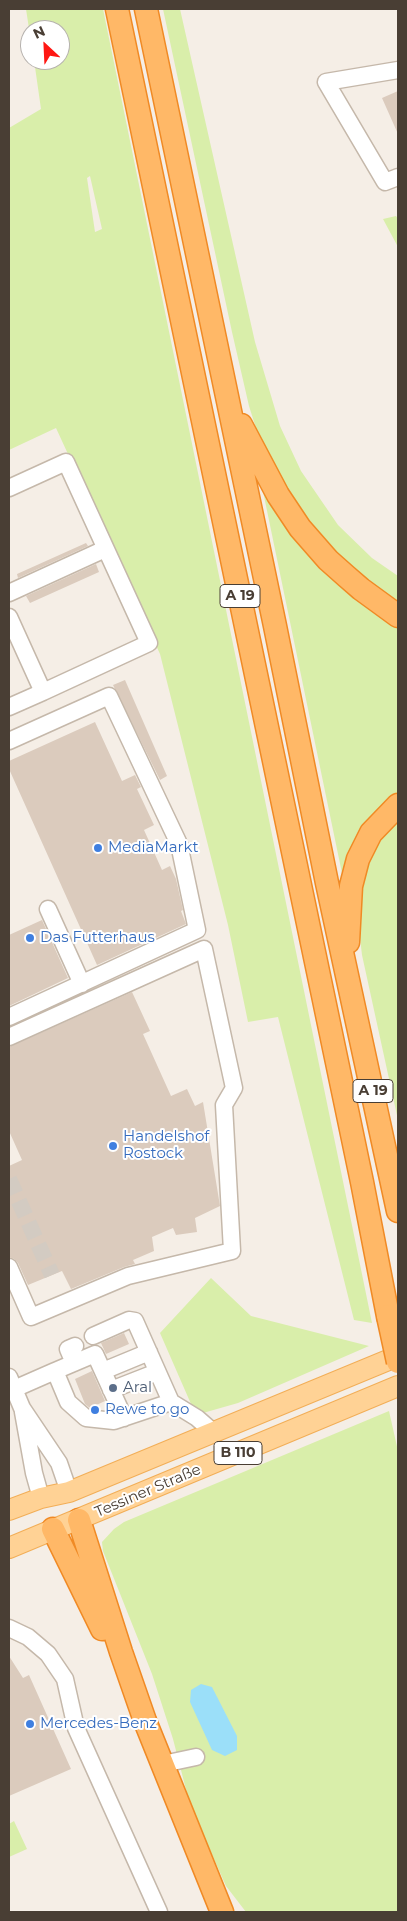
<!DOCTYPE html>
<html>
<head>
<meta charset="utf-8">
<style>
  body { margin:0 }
  #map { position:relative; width:407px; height:1921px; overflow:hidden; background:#f5eee6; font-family:Montserrat,sans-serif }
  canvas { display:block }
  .frame { position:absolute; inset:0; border:10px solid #493e34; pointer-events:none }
  .north { position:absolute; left:20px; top:20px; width:50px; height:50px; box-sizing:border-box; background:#fff; border:1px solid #b6b2ae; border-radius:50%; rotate:335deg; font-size:14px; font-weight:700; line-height:20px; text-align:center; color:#493e34 }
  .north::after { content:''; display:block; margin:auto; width:18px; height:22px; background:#ff1713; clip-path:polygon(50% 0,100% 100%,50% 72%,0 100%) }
</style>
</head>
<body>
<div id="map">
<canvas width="407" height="1921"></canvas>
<div class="frame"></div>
<div class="north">N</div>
</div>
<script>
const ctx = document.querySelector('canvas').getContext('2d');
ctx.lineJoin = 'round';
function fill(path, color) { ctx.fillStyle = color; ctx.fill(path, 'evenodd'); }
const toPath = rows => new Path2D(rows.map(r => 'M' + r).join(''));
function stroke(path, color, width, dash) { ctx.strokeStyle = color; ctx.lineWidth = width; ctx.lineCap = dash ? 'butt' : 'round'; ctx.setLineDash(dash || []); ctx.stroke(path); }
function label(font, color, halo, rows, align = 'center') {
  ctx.font = font + ' Montserrat,sans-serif'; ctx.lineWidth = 4; ctx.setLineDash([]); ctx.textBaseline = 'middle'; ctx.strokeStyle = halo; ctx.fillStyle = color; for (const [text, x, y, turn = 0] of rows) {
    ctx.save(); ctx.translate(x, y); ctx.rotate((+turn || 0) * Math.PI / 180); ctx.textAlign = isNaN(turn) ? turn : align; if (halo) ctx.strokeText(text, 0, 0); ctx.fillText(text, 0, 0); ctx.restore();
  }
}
fill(toPath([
  [26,9,103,9,372,1323,354,1320,278,1017,248,1022,228,925,160,654,56,428,9,450,9,128,41,109,34,60,60,60,60,30,30,30,30,35],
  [90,176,102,229,95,232,87,178],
  [163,9,180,9,255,342,280,426,301,471,338,525,372,558,398,576,398,608,385,599,300,519,262,447,249,406,232,332],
  [396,216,398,219,398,247,383,219],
  [259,472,398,624,398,796,344,883],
  [398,815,398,1120,362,955,357,913,358,881,373,844],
  [211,1278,251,1316,369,1346,238,1403,203,1413,191,1404,160,1333],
  [389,1411,398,1451,398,1912,246,1912,226,1886,190,1805,173,1739,152,1674,103,1551,102,1542,114,1529,124,1522],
  [14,1821,27,1849,9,1857,9,1824]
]), '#d9eeaa');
fill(toPath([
  [201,1684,212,1687,237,1736,237,1750,225,1756,212,1750,190,1702,191,1690]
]), '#9bdff9');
fill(toPath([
  [398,91,398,134,382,98],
  [86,543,88,546,18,578,17,574],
  [96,564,99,572,30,603,26,596],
  [125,680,167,776,160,780,113,685],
  [95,722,122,781,135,775,141,787,137,789,154,825,144,830,162,870,170,866,176,879,183,910,181,911,186,924,97,965,9,769,9,761],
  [42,920,68,978,9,1006,9,935],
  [132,992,150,1031,143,1034,171,1096,187,1089,195,1106,203,1102,220,1206,195,1218,197,1232,176,1235,173,1228,152,1237,154,1251,133,1260,135,1264,124,1267,71,1289,62,1271,28,1285,18,1263,14,1259,9,1257,9,1166,22,1160,9,1131,9,1047],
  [124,1333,129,1344,106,1354,101,1343],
  [92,1371,105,1401,90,1408,85,1404,75,1379],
  [9,1656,23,1678,29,1675,71,1769,9,1796]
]), '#dbcbbd');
stroke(toPath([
  [9,1179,52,1275]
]), '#d3cbc2', 16, [16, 8]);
const minor = toPath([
  [398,70,326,82,385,182,398,177],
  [9,488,66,462,149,643,43,692],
  [9,593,105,549],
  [9,617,43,692,9,707],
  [9,741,109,696,179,844,197,930,9,1017],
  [48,909,82,984],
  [9,1037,204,949,234,1088,224,1105,232,1251,128,1276,31,1317,9,1267],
  [93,1336,129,1320,135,1321,171,1402],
  [74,1363,68,1349,75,1346],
  [55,1371,95,1354,124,1418],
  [103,1371,149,1352],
  [9,1377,22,1408,59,1463,69,1492],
  [14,1389,55,1371,68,1402,86,1418,114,1421,171,1402,197,1418,213,1432],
  [111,1390,157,1372],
  [23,1412,34,1473,41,1498],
  [9,1628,28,1637,48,1654,65,1679,76,1728,159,1912],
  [163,1764,196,1757]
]);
const major = toPath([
  [9,1510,41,1498,69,1492,398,1356],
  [9,1548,398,1386]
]);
const highway = toPath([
  [117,9,362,1182,388,1316],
  [146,9,275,626,327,883,398,1211],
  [241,425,278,495,300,528,328,560,346,576,361,589,398,616],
  [348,942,351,886,358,859,371,833,398,805],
  [79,1520,121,1652,145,1721,222,1912],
  [53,1529,102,1629]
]);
stroke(minor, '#c5b8aa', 19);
stroke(major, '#f2ae57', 22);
stroke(highway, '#f08a25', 25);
stroke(minor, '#fff', 16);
stroke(major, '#ffd295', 20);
stroke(highway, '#ffb867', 22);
const highwayBridge = toPath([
  [388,1316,398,1362]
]);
stroke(highwayBridge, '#f08a25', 25, []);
stroke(highwayBridge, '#ffb867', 22);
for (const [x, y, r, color] of [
  [98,848,5,"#3f7fe0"],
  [30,938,5,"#3f7fe0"],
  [113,1146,5,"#3f7fe0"],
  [113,1388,5,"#5c6f8a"],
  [95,1410,5,"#3f7fe0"],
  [30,1724,5,"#3f7fe0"]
]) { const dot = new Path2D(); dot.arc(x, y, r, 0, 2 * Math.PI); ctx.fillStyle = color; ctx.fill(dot); stroke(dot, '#fff', 2); }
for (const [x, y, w] of [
  [240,596,40],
  [373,1091,40],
  [238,1453,48]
]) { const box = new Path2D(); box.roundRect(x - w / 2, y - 11.5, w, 23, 4); ctx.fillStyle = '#fff'; ctx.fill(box); stroke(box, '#493e34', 1); }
label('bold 14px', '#493e34', null, [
  ["A 19",240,596],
  ["A 19",373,1091],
  ["B 110",238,1453]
]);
label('15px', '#366cbe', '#fff', [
  ["MediaMarkt",108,848],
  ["Das Futterhaus",40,938],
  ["Handelshof",123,1137],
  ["Rostock",123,1154],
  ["Rewe to go",105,1410],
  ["Mercedes-Benz",40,1724]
], 'left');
label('15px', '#4e5e75', '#fff', [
  ["Aral",123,1388]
], 'left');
label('15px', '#493e34', '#fff', [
  ["Tessiner Straße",148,1491,-23]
]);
</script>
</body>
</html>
